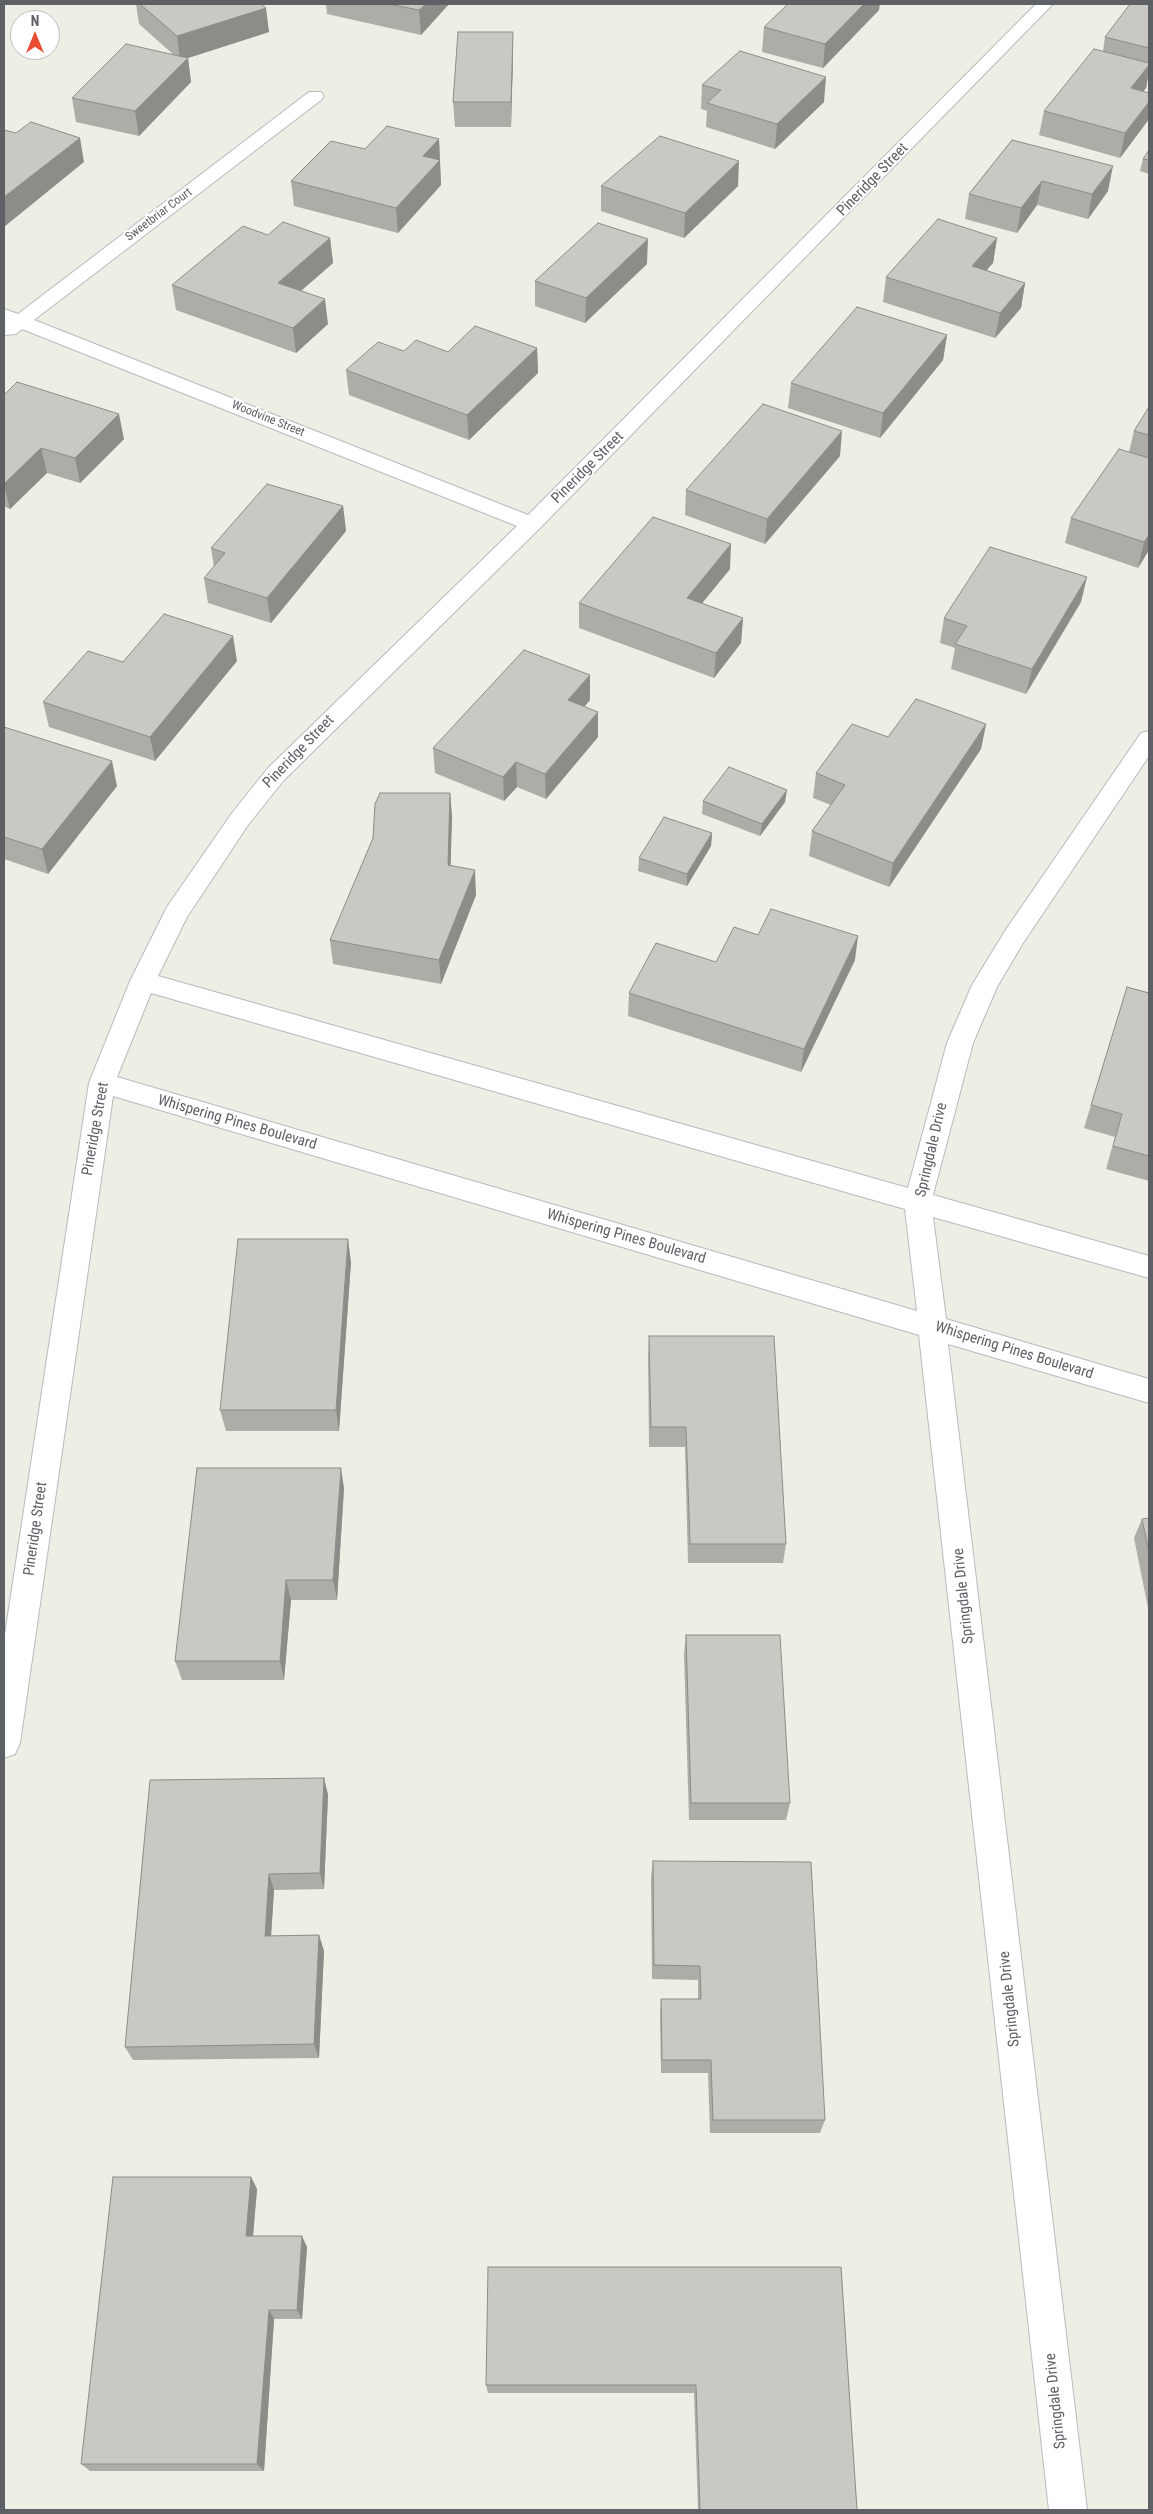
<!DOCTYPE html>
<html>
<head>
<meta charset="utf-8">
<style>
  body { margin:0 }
  #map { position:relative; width:1153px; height:2514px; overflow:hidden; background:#efeee5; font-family:"Roboto Condensed",sans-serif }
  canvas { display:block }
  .frame { position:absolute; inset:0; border:5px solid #5d6065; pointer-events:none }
  .north { position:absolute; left:10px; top:10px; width:50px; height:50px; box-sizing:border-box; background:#fff; border:1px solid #bebfc1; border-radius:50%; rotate:0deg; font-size:14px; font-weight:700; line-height:20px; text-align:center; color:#5d6065 }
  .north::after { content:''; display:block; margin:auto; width:18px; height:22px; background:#e94c31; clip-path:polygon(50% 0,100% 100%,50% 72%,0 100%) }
</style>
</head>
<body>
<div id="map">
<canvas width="1153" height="2514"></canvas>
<div class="frame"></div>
<div class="north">N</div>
</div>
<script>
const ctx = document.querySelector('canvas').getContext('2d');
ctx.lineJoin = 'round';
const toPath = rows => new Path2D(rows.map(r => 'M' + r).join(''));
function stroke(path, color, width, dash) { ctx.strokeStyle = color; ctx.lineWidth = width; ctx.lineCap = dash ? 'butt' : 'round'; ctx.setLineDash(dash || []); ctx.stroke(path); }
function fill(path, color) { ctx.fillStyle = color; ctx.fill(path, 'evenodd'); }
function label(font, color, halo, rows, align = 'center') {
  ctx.font = font + ' "Roboto Condensed",sans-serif'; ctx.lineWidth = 4; ctx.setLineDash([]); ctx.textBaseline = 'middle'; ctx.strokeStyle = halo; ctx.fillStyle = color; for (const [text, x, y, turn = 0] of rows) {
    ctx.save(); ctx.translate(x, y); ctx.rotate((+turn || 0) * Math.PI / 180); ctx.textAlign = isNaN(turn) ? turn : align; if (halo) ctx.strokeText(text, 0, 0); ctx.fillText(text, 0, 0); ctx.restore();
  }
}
const minor = toPath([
  [1036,4,1053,4,539,529,284,780,248,825,187,917,158,976,908,1188,947,1043,972,985,1005,931,1141,733,1149,731,1149,756,1023,943,997,987,973,1043,933,1195,1149,1256,1149,1278,933,1217,946,1319,1149,1379,1149,1403,948,1344,1087,2510,1049,2510,919,1335,113,1096,20,1743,15,1754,4,1758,4,1641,89,1083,130,981,167,907,232,813,268,768,517,526,22,329,16,334,4,335,4,325,6,323,4,322,4,309,18,314,309,92,321,92,324,96,321,100,34,320,528,515,1036,4],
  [151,993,905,1209,917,1311,117,1077,151,993]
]);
stroke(minor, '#b7babf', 2);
fill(minor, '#fff');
fill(toPath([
  [136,4,261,4,269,32,188,58,191,82,139,136,76,122,72,98,174,55,139,24],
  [326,4,449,4,421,35,327,14],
  [1149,4,1149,73,1146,88,1143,91,1149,93,1149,119,1120,158,1039,135,1044,111,1103,51,1105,37],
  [879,10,823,68,762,52,764,27],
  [513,57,511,127,455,127,453,102],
  [702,85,824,102,775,149,706,127,707,111,701,109],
  [439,139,441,185,398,233,294,206,291,181,365,149],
  [1012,140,1108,191,1088,219,1037,205,1017,233,965,219,969,194],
  [1149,150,1149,174,1140,171,1143,159],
  [601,186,738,186,684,238,601,211],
  [268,235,330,238,333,263,301,291,328,324,296,353,176,310,172,285],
  [997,238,993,263,986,270,1025,283,1021,308,995,338,883,302,886,277],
  [647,264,585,323,535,306,535,281],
  [947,335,943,360,880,438,788,408,791,383],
  [537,348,538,373,469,440,349,395,346,370,404,351,448,352],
  [4,395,124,439,80,483,47,473,10,509,4,506],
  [1149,407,1149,550,1138,568,1065,543,1071,518,1129,452,1134,431],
  [840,456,765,544,685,515,686,490],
  [343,506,346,531,271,623,208,603,204,578,214,567,211,548],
  [730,569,702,603,743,618,741,643,714,678,579,628,579,603],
  [1081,602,1026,694,951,669,955,648,940,643,944,618],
  [237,661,155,761,49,727,43,702],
  [590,675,590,700,584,707,598,712,598,737,546,799,517,787,504,801,435,773,433,748],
  [986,724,981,749,889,887,809,856,812,831,831,805,813,798,816,773,888,737],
  [4,727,117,786,48,874,4,859],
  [450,793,452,817,450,865,476,895,441,984,333,964,330,940],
  [703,801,785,802,760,836,702,814],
  [712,833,711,846,687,886,638,871,639,858],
  [855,960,801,1072,628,1016,629,993,716,962],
  [1127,987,1149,993,1149,1181,1106,1169,1115,1137,1084,1128],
  [351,1262,339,1431,226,1431,220,1410],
  [649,1336,786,1544,783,1563,688,1563,685,1447,649,1447,648,1357],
  [344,1488,337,1600,291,1600,284,1680,182,1680,175,1661],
  [1149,1518,1149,1613,1134,1538,1142,1519],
  [686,1635,790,1803,786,1820,689,1820,684,1654],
  [324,1778,328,1795,324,1889,274,1890,271,1936,319,1935,324,1951,319,2058,133,2060,125,2047],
  [653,1861,825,2120,820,2133,710,2133,708,2073,661,2073,660,2013,661,1999,698,1999,698,1980,652,1979,651,1877],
  [251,2177,257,2189,253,2236,307,2247,302,2319,274,2319,264,2471,90,2471,81,2464],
  [841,2267,857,2510,698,2510,694,2393,488,2393,486,2385]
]), '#aeaca7');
fill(toPath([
  [426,4,449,4,421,35,419,10],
  [864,4,880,4,879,10,823,68,825,44],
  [266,8,269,32,188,58,191,82,139,136,135,111,180,60,177,36],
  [513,32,513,57,511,127,511,102],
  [1149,65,1149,71,1146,88,1126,113,1131,88],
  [826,77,824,102,775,149,777,124],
  [1149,102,1149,119,1120,158,1125,133],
  [80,138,84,162,4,227,4,197],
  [439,139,441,185,398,233,396,208,423,156],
  [739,161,738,186,684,238,685,213],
  [1113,166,1108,191,1088,219,1092,194],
  [1042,181,1037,205,1017,233,1021,208],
  [330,238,333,263,281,308,278,283],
  [997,238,993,263,969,291,972,266],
  [648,239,647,264,585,323,586,298],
  [1025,283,1021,308,995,338,1000,313],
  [325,299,328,324,296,353,293,328],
  [947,335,943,360,880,438,883,413],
  [537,348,538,373,469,440,467,415],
  [119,414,124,439,80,483,75,458],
  [842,431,840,456,765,544,767,519],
  [41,448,47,473,10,509,4,484],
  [343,506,346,531,271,623,267,598],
  [1149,535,1149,550,1138,568,1144,542],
  [731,544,730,569,686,623,687,598],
  [1087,577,1081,602,1026,694,1032,669],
  [743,618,741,643,714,678,716,653],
  [233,636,237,661,155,761,150,737],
  [590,675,590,700,568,725,568,700],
  [598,712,598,737,546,799,545,774],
  [986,724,981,749,889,887,893,863],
  [112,761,117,786,48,874,42,849],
  [516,762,517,787,504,801,503,777],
  [787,790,785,802,760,836,762,824],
  [450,793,452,817,450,889,448,865],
  [712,833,711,846,687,886,687,874],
  [475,870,476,895,441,984,439,960],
  [858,936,855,960,801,1072,804,1049],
  [348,1239,351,1262,339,1431,336,1410],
  [341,1468,344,1488,337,1600,333,1580],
  [286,1580,291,1600,284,1680,280,1661],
  [324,1778,328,1795,324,1889,320,1873],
  [269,1874,274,1890,270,1952,265,1936],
  [319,1935,324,1951,319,2058,314,2044],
  [251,2177,257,2189,252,2247,246,2236],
  [302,2236,307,2247,302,2319,297,2310],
  [269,2310,274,2319,264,2471,257,2464]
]), '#8d8c88');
const building = toPath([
  [140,4,261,4,266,8,177,36,140,4],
  [388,4,426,4,419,10,388,4],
  [788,4,864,4,825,44,764,27,788,4],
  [1130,4,1149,4,1149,48,1105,37,1130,4],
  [458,32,513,32,511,102,453,102,458,32],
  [126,44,188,58,135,111,72,98,126,44],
  [1094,49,1149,63,1149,65,1131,88,1149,93,1149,102,1125,133,1044,111,1094,49],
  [740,51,826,77,777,124,707,103,721,90,702,85,740,51],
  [31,122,80,138,4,197,4,130,16,133,31,122],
  [387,126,439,139,423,156,440,160,396,208,291,181,331,141,365,149,387,126],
  [660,136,739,161,685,213,601,186,660,136],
  [1012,140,1113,166,1092,194,1042,181,1021,208,969,194,1012,140],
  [1149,150,1149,160,1143,159,1149,150],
  [938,219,997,238,972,266,1025,283,1000,313,886,277,938,219],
  [283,222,330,238,278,283,325,299,293,328,172,285,243,226,268,235,283,222],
  [598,223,648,239,586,298,535,281,598,223],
  [857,307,947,335,883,413,791,383,857,307],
  [475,326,537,348,467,415,346,370,378,342,404,351,416,340,448,352,475,326],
  [17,382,119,414,75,458,41,448,4,484,4,395,17,382],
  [763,404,842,431,767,519,686,490,763,404],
  [1149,407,1149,435,1134,431,1149,407],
  [1119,449,1149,458,1149,535,1144,542,1071,518,1119,449],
  [267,484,343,506,267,598,204,578,225,553,211,548,267,484],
  [653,517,731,544,687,598,743,618,716,653,579,603,653,517],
  [990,547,1087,577,1032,669,955,644,967,626,944,618,990,547],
  [164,614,233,636,150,737,43,702,88,651,123,662,164,614],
  [524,650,590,675,568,700,598,712,545,774,516,762,503,777,433,748,524,650],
  [916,699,986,724,893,863,812,831,845,785,816,773,852,724,888,737,916,699],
  [4,727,112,761,42,849,4,837,4,727],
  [729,767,787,790,762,824,703,801,729,767],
  [380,793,450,793,448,865,475,870,439,960,330,940,373,838,375,804,380,793],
  [664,817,712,833,687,874,639,858,664,817],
  [771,909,858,936,804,1049,629,993,656,943,716,962,734,927,758,935,771,909],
  [1127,987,1149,993,1149,1156,1113,1146,1122,1114,1091,1105,1127,987],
  [238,1239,348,1239,336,1410,220,1410,238,1239],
  [649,1336,774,1336,786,1544,690,1544,686,1427,651,1427,649,1336],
  [197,1468,341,1468,333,1580,286,1580,280,1661,175,1661,197,1468],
  [1149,1518,1149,1552,1142,1519,1149,1518],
  [686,1635,780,1635,790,1803,691,1803,686,1635],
  [324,1778,320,1873,269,1874,265,1936,319,1935,314,2044,125,2047,150,1780,324,1778],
  [653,1861,811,1862,825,2120,713,2120,711,2060,662,2060,661,1999,701,1999,700,1966,654,1965,653,1861],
  [113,2177,251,2177,246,2236,302,2236,297,2310,269,2310,257,2464,81,2464,113,2177],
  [488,2267,841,2267,857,2510,700,2510,696,2385,486,2385,488,2267]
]);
fill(building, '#cac8c2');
stroke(building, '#8d8c88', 1);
label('12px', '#5d6065', '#fff', [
  ["Sweetbriar Court",159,215,-37],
  ["Woodvine Street",268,419,22]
]);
label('15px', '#5d6065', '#fff', [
  ["Pineridge Street",873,180,-46],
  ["Pineridge Street",588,468,-45],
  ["Pineridge Street",299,752,-46],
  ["Whispering Pines Boulevard",237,1123,16],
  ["Pineridge Street",96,1129,-80],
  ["Springdale Drive",932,1150,-77],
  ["Whispering Pines Boulevard",626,1237,16],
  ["Whispering Pines Boulevard",1014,1351,17],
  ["Pineridge Street",36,1529,-82],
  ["Springdale Drive",964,1596,-96],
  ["Springdale Drive",1010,1999,-96],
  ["Springdale Drive",1056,2401,-96]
]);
</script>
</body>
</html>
